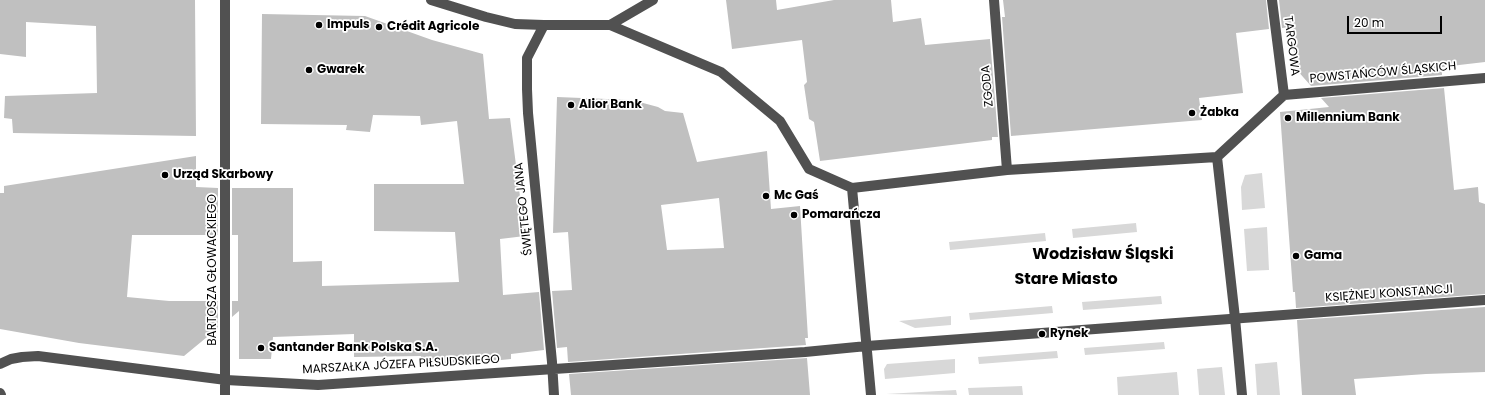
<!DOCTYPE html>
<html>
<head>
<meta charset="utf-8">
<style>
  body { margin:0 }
  #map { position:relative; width:1485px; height:395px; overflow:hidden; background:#fff; font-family:Poppins,sans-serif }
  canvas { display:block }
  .scale { position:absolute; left:1347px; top:16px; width:95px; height:18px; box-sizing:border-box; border:2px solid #000; border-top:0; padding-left:5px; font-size:12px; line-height:14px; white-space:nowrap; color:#000; -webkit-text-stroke:3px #fff; paint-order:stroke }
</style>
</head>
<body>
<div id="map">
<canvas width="1485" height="395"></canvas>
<div class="scale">20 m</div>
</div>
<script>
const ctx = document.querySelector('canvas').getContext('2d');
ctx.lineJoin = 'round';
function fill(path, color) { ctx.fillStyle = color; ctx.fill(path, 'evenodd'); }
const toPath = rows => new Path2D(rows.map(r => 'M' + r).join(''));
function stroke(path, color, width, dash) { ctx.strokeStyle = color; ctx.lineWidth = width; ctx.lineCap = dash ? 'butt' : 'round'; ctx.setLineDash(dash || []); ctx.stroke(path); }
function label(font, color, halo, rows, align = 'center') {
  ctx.font = font + ' Poppins,sans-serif'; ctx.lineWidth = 3.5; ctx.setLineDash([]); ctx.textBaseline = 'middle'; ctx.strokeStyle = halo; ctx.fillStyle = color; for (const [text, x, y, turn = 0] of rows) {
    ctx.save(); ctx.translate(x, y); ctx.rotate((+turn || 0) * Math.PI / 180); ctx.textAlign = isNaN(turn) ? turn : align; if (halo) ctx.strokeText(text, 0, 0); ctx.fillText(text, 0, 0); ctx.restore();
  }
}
fill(toPath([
  [1262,173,1265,208,1242,210,1241,187,1245,175],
  [1136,223,1137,232,1073,238,1072,229],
  [1267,227,1269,270,1247,271,1244,229],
  [1045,233,1046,241,950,250,949,242],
  [1161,296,1162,304,1083,310,1082,302],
  [1052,306,1053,313,970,320,969,313],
  [951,316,951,325,915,328,899,321],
  [1164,342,1165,349,1085,355,1084,348],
  [1057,351,1058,358,979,364,978,357],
  [955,359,955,373,885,379,884,369,887,364],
  [1277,362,1280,395,1257,395,1255,364],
  [1222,367,1225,395,1199,395,1197,369],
  [1177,372,1179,395,1118,395,1117,377],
  [1022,386,1023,395,969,395,968,388],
  [956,390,957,395,886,394]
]), '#d8d8d8');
fill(toPath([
  [0,0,195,0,196,136,13,133,12,119,4,118,5,96,97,93,96,26,26,22,26,57,0,54],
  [726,0,776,0,777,10,834,0,891,0,893,22,921,18,925,45,990,39,998,137,992,137,992,140,820,161,814,122,809,119,804,85,807,82,802,40,732,49],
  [1003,0,1266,0,1269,29,1236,33,1243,93,1199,98,1202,120,1011,136,1002,17,1005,17],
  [1279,0,1485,0,1485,62,1442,67,1442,75,1311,86,1296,69,1291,27,1282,28],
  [262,14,365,16,432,40,483,54,489,119,510,118,525,236,500,239,503,295,539,292,544,350,511,354,511,359,481,362,421,364,421,356,354,357,354,334,273,337,271,359,239,359,239,311,232,317,232,301,238,301,238,235,232,235,232,188,293,188,293,262,322,261,322,286,459,282,455,232,374,231,374,184,464,184,457,121,421,125,420,116,373,115,370,132,346,130,347,125,261,124],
  [1444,88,1454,190,1478,187,1479,202,1485,204,1485,294,1296,308,1295,292,1293,292,1280,112,1329,107,1321,98],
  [557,97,632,100,658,107,665,111,683,113,697,162,767,151,771,209,800,206,808,338,805,338,806,345,568,362,567,347,557,348,552,291,572,290,568,232,553,233],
  [719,198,724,248,667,250,661,205],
  [196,156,196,187,218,188,218,235,132,235,127,297,169,301,218,301,218,328,184,356,79,343,0,329,0,193,4,193,4,186],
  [1485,307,1485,372,1426,374,1354,379,1356,395,1302,395,1297,320],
  [807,358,810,395,571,395,569,374]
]), '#c0c0c0');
stroke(toPath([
  [225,0,225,395],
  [431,0,486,17,515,24,544,25,610,25,721,72,780,121,809,169,852,188,1007,170,1217,157],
  [994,0,1007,170],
  [1272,0,1284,95],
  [544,25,527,58,527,89,528,113,552,362,554,395],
  [610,25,653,0],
  [1284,95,1485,78],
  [1217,157,1235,318,1242,395],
  [1217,157,1284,95],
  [852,188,871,395],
  [0,364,11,359,22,357,38,356,226,380,318,385,805,352,867,346,1485,300],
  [0,393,1,395]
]), '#515151', 10);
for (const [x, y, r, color] of [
  [319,25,4,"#000"],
  [379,27,4,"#000"],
  [309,70,4,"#000"],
  [571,105,4,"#000"],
  [1192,113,4,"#000"],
  [1288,118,4,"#000"],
  [165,175,4,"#000"],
  [766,196,4,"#000"],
  [794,215,4,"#000"],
  [1296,256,4,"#000"],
  [1042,334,4,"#000"],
  [261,348,4,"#000"]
]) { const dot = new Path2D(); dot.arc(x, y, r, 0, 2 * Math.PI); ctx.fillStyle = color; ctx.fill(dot); stroke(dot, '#fff', 1.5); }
label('bold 12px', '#000', '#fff', [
  ["Impuls",327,25],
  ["Crédit Agricole",387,27],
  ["Gwarek",317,70],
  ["Alior Bank",579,105],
  ["Żabka",1200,113],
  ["Millennium Bank",1296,118],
  ["Urząd Skarbowy",173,175],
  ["Mc Gaś",774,196],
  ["Pomarańcza",802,215],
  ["Gama",1304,256],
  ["Rynek",1050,334],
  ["Santander Bank Polska S.A.",269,348]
], 'left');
label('12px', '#000', '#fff', [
  ["TARGOWA",1291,46,83],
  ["POWSTAŃCÓW ŚLĄSKICH",1383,73,-5],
  ["ZGODA",988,86,-95],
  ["ŚWIĘTEGO JANA",524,209,-96],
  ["BARTOSZA GŁOWACKIEGO",213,270,-90],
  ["KSIĘŻNEJ KONSTANCJI",1389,294,-4],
  ["MARSZAŁKA JÓZEFA PIŁSUDSKIEGO",401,365,-3]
]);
label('bold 16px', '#000', '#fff', [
  ["Wodzisław Śląski",1103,255],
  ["Stare Miasto",1066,280]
]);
</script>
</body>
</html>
